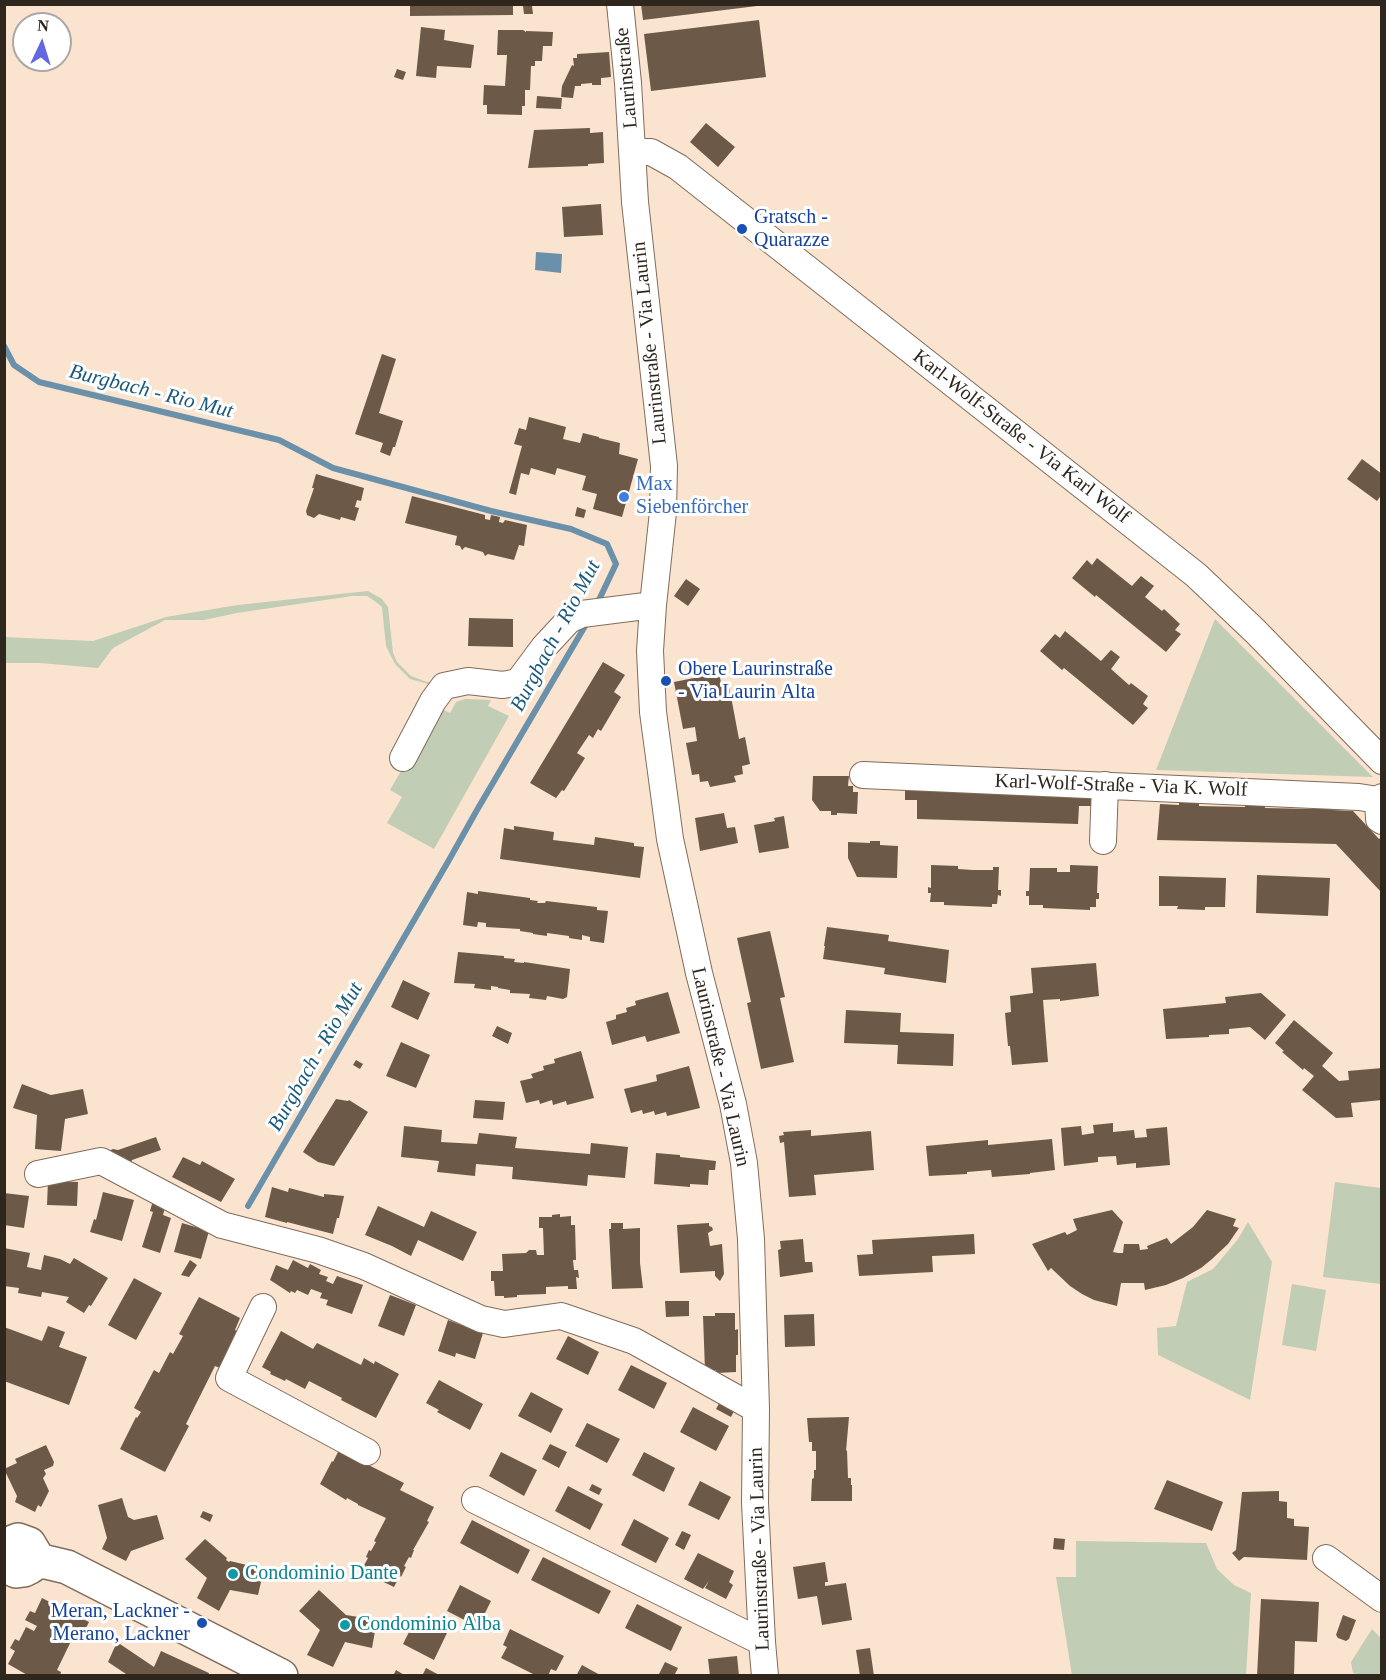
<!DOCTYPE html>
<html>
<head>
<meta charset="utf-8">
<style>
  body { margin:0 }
  #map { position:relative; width:1386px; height:1680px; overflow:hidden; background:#fbe4cf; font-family:Georgia,serif }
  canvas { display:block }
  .frame { position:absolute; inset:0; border:6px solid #2f261e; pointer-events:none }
  .north { position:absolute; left:12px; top:12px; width:60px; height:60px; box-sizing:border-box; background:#fff; border:2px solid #aca8a5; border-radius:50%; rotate:4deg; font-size:16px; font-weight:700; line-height:24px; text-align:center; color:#2f261e }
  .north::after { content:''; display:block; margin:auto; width:21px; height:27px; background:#6367e0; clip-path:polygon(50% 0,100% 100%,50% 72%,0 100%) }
</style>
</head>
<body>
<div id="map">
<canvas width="1386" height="1680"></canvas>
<div class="frame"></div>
<div class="north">N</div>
</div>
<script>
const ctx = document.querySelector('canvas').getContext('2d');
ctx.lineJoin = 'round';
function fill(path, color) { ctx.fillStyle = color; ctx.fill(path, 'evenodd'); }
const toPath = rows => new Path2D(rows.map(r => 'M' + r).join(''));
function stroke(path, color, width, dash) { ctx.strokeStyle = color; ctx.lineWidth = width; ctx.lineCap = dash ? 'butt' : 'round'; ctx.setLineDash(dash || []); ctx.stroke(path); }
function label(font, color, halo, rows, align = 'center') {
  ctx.font = font + ' Georgia,serif'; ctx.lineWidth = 6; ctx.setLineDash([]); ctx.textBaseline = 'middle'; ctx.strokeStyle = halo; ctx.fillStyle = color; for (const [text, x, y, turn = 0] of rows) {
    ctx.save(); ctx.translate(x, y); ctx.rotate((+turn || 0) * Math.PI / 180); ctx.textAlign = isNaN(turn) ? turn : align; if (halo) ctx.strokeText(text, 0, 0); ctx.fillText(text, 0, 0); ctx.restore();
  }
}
fill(toPath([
  [368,591,382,599,388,607,393,653,397,662,411,676,427,682,439,683,439,687,410,679,395,664,386,646,382,607,376,602,367,596,352,596,237,613,204,620,165,620,113,648,98,668,40,663,5,663,4,637,93,641,166,617,237,605],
  [1215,619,1373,777,1156,770],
  [465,699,491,700,488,706,509,716,434,849,387,823,402,797,390,790,438,707,450,713,456,702],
  [1335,1182,1381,1188,1381,1284,1323,1277],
  [1248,1222,1272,1262,1250,1400,1158,1355,1157,1328,1176,1326,1187,1282,1213,1269,1238,1239],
  [1292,1284,1326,1290,1316,1351,1282,1345],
  [1076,1541,1206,1543,1217,1569,1234,1585,1251,1593,1246,1675,1072,1675,1056,1577,1076,1577],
  [1372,1629,1381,1638,1381,1675,1360,1675,1353,1673,1351,1662]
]), '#c1cdb5');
fill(toPath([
  [536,252,562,254,561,273,535,270]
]), '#6b90a9');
stroke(toPath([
  [4,346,14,365,39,382,279,440,333,468,491,511,571,529,607,544,616,564,597,604],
  [248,1206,449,860,477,810,588,621]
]), '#6b90a9', 6);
fill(toPath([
  [410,4,513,4,513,15,410,16],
  [641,4,757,4,757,6,643,20],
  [523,6,532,6,533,14,524,14],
  [759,20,766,77,651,91,644,34],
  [421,27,445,30,444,40,474,45,471,68,437,66,436,78,416,76],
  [498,30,523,30,526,32,526,31,553,32,552,46,543,46,542,61,535,61,535,66,531,66,530,90,525,90,525,106,522,106,522,115,487,114,487,105,483,105,484,85,505,86,507,55,497,55],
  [609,52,611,77,601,78,601,85,592,85,592,83,581,84,581,86,575,86,573,98,561,97,562,86,572,65,574,66,573,58,577,58,577,54],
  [397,69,406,72,403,80,394,77],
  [537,96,562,98,561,109,536,108],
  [706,123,735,147,718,167,690,142],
  [590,128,590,133,603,132,604,163,588,164,588,166,528,168,534,130],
  [601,204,603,235,564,237,562,207],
  [382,354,396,359,379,413,403,421,395,447,393,447,390,456,380,452,383,443,355,434],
  [529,417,566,427,563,439,580,443,583,433,599,437,599,438,620,443,619,454,638,459,622,517,593,509,597,494,582,490,586,476,557,468,555,475,531,468,529,475,521,473,516,495,509,493,522,446,514,444,519,428,526,430],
  [1362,459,1382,474,1382,494,1377,501,1347,479],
  [316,474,364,488,361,501,357,500,355,507,359,508,355,521,341,517,340,520,319,514,314,518,307,515,306,511,314,488,312,488],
  [412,496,485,515,485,519,490,520,491,515,500,517,499,522,503,523,505,520,527,525,524,546,519,545,514,560,488,554,485,556,483,552,465,547,462,550,460,546,455,545,457,536,405,523],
  [577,507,586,510,584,518,575,516],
  [1097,558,1132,586,1141,576,1154,586,1145,597,1162,611,1164,609,1180,624,1175,630,1181,634,1166,652,1096,595,1095,597,1072,578,1087,560,1092,565],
  [686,579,700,589,688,606,674,596],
  [469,618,513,619,513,647,468,646],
  [1065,631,1101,661,1111,650,1120,657,1111,669,1129,685,1131,683,1148,696,1143,704,1148,708,1133,725,1064,668,1062,670,1040,651,1055,634,1060,638],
  [603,662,625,675,614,692,621,697,601,731,598,729,593,738,589,735,577,753,585,758,564,791,562,790,556,798,530,783],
  [719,673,722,687,729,686,739,739,745,737,750,764,742,766,743,774,734,776,736,782,710,787,708,781,700,782,699,774,692,775,686,743,697,741,695,727,683,729,674,682],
  [813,776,849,776,848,786,853,786,853,792,858,792,857,814,837,813,837,815,831,815,831,811,820,811,812,800],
  [916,786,1092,796,1092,806,1079,806,1078,824,917,819,917,800,905,800,905,790,915,790],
  [1179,799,1199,800,1199,806,1245,807,1246,801,1265,802,1265,808,1312,809,1312,803,1332,804,1332,810,1353,811,1379,839,1382,837,1382,893,1336,844,1157,840,1160,804,1179,805],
  [724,813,727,828,735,827,738,843,700,851,695,818],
  [784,816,789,848,759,853,754,825,775,821,774,818],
  [514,826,554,832,553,840,594,845,595,837,634,843,634,846,644,847,640,878,500,859,504,828,514,830],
  [870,841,880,841,880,845,898,846,897,878,857,877,848,858,848,842,870,843],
  [931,865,958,866,958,869,973,870,993,870,993,867,999,867,998,890,1001,890,1001,896,998,895,997,904,992,904,992,907,944,905,944,902,930,902,931,893,928,893,928,887,931,888],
  [1070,865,1098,866,1097,893,1099,893,1099,899,1096,899,1096,907,1090,907,1090,910,1043,908,1043,905,1029,905,1029,896,1026,896,1026,891,1029,891,1030,868,1057,868,1057,872,1070,872],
  [1257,875,1330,878,1328,916,1256,913],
  [1159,876,1226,878,1225,907,1205,907,1205,910,1177,909,1178,906,1159,906],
  [478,891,530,898,530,900,538,901,537,903,545,903,546,901,597,907,597,910,608,911,604,943,590,941,590,937,582,935,582,940,569,938,569,936,547,933,547,936,533,934,533,933,520,931,520,929,486,927,486,923,478,922,477,927,463,925,467,892,478,894],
  [827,927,889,935,888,941,949,950,946,983,884,974,885,968,823,959,825,946,824,946],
  [770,931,785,997,780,998,794,1062,761,1069,747,1003,751,1002,737,938],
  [458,952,504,956,504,958,515,959,514,962,524,963,524,962,570,969,567,997,563,999,547,996,546,1000,529,998,530,994,510,993,510,990,498,988,498,987,491,986,491,990,474,988,475,984,454,983],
  [1096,963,1099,996,1060,1001,1060,999,1043,1000,1048,1062,1012,1065,1010,1046,1008,1046,1005,1013,1011,1012,1010,996,1033,993,1031,968],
  [403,980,430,993,418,1020,391,1007],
  [668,992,680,1033,647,1042,645,1036,612,1045,606,1022,616,1019,616,1015,627,1012,626,1008,636,1005,635,1001],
  [1261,993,1286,1015,1265,1040,1250,1027,1229,1029,1229,1034,1209,1035,1209,1037,1166,1039,1163,1009,1226,1003,1225,997],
  [846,1010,901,1013,900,1032,954,1034,953,1066,897,1064,898,1045,844,1043],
  [1294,1020,1333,1053,1322,1066,1339,1081,1349,1080,1348,1071,1382,1068,1382,1100,1351,1103,1353,1117,1336,1118,1302,1090,1314,1076,1304,1068,1303,1070,1282,1052,1284,1051,1275,1043],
  [497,1026,512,1033,508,1044,492,1036],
  [401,1042,430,1055,416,1088,386,1076],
  [581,1051,594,1098,567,1105,566,1101,553,1105,552,1100,540,1104,539,1100,526,1103,520,1081,533,1078,531,1074,544,1070,543,1066,555,1063,554,1059],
  [356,1060,363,1064,360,1069,353,1065],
  [689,1066,700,1108,667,1116,666,1112,655,1115,654,1111,643,1114,642,1110,631,1113,624,1089,657,1081,656,1075],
  [22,1084,51,1095,83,1089,88,1114,65,1119,61,1151,35,1149,37,1115,13,1108],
  [336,1099,348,1101,349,1100,368,1112,334,1166,318,1162,303,1152],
  [475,1100,505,1102,503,1120,473,1118],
  [1113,1123,1113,1132,1134,1130,1135,1138,1147,1137,1146,1129,1167,1127,1170,1165,1136,1168,1136,1163,1117,1165,1116,1156,1098,1157,1098,1162,1064,1166,1061,1128,1081,1126,1082,1135,1094,1133,1093,1125],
  [404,1126,442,1130,441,1142,477,1144,479,1133,517,1137,515,1148,590,1154,591,1143,628,1147,625,1178,588,1175,587,1186,512,1179,513,1167,476,1164,475,1176,437,1172,439,1161,401,1157],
  [811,1130,811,1136,871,1131,874,1170,814,1175,816,1195,789,1197,784,1142,780,1143,779,1136,784,1135,783,1132],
  [156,1137,161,1150,132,1160,130,1166,110,1154,109,1151,113,1149,118,1150],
  [1052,1139,1055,1170,1030,1173,1030,1174,992,1177,991,1170,967,1172,967,1174,929,1176,926,1146,988,1140,988,1145],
  [656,1153,680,1155,680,1157,716,1161,715,1170,709,1170,708,1185,690,1184,690,1187,654,1184],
  [183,1157,200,1165,202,1161,235,1179,221,1202,172,1177],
  [48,1181,78,1182,77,1206,47,1205],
  [272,1187,288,1192,289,1188,324,1197,324,1194,344,1196,339,1218,337,1218,333,1234,287,1222,287,1223,265,1217],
  [103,1192,134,1200,122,1241,90,1232,94,1219,96,1220],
  [4,1193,29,1196,24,1228,4,1225],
  [154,1197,166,1204,163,1215,171,1218,160,1253,142,1247,153,1212,150,1211],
  [378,1206,424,1227,431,1211,477,1232,463,1261,418,1240,411,1256,392,1246,365,1235],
  [1112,1210,1123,1222,1113,1252,1118,1253,1123,1253,1124,1244,1139,1244,1140,1250,1148,1249,1147,1246,1167,1238,1171,1244,1193,1227,1207,1210,1236,1219,1233,1226,1239,1228,1228,1244,1212,1259,1201,1268,1183,1278,1166,1285,1145,1290,1144,1283,1121,1283,1117,1306,1094,1300,1082,1294,1070,1286,1051,1268,1048,1271,1032,1244,1065,1232,1067,1235,1077,1230,1073,1219],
  [560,1214,560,1217,571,1216,571,1225,575,1225,576,1260,573,1260,574,1270,578,1270,579,1278,576,1277,577,1289,568,1289,568,1286,546,1287,546,1294,517,1295,517,1297,504,1298,504,1296,495,1296,494,1281,491,1281,491,1271,503,1271,502,1254,526,1253,529,1250,536,1250,537,1255,544,1255,543,1228,539,1228,539,1217,552,1217,552,1215],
  [182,1223,209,1231,201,1259,174,1252],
  [611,1223,623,1223,623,1229,640,1228,640,1263,643,1288,612,1289,609,1229,611,1229],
  [709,1223,709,1226,712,1227,713,1230,708,1233,710,1246,722,1244,724,1274,720,1281,715,1276,715,1271,680,1273,677,1225],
  [974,1234,975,1254,932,1256,933,1272,859,1276,857,1255,873,1254,872,1240],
  [803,1239,805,1262,812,1262,813,1272,780,1277,778,1250,781,1249,780,1241],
  [4,1248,30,1253,27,1267,41,1270,44,1255,60,1259,70,1264,74,1258,108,1278,91,1306,89,1305,84,1313,66,1302,69,1297,42,1292,41,1297,18,1293,19,1288,4,1286],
  [190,1260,197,1265,189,1277,181,1275],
  [293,1260,308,1268,310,1264,321,1270,319,1274,328,1277,326,1281,333,1284,337,1276,363,1285,352,1314,326,1305,328,1300,320,1298,322,1293,311,1289,308,1295,297,1290,295,1293,291,1291,290,1293,270,1280,276,1265,288,1270],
  [134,1278,162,1293,136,1340,108,1325],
  [390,1295,416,1305,404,1336,378,1326],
  [199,1297,240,1318,235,1330,239,1332,220,1368,215,1366,186,1424,189,1426,165,1472,120,1449,136,1417,137,1418,141,1412,134,1408,154,1370,159,1373,170,1352,173,1354,183,1336,179,1334],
  [665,1301,689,1301,689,1316,666,1317],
  [715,1313,735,1313,735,1330,738,1329,738,1355,736,1355,736,1372,716,1373,716,1370,705,1370,703,1316,715,1316],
  [814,1314,815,1346,785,1347,784,1315],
  [448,1320,483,1333,475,1359,456,1353,455,1357,438,1351],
  [48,1326,65,1332,59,1347,87,1357,69,1405,4,1381,4,1327,42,1341],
  [281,1331,313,1349,317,1343,361,1365,364,1358,374,1364,375,1361,399,1374,376,1418,341,1400,342,1398,309,1381,305,1389,286,1379,285,1381,270,1374,271,1372,262,1367],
  [568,1336,599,1352,588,1375,556,1359],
  [631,1365,667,1383,654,1409,618,1390],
  [439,1380,483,1404,470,1430,437,1412,439,1410,426,1403],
  [531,1392,563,1409,551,1433,518,1416],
  [722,1398,736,1407,731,1417,716,1409],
  [693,1407,729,1426,716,1451,680,1432],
  [849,1417,846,1451,847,1450,848,1478,851,1478,851,1485,852,1485,852,1501,811,1501,812,1479,814,1478,814,1470,816,1470,816,1451,812,1451,812,1442,809,1442,807,1418],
  [587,1423,620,1439,607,1463,575,1446],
  [550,1444,567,1452,559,1468,542,1459],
  [46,1445,54,1462,53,1466,44,1470,46,1474,43,1478,49,1491,41,1507,38,1505,35,1512,15,1502,17,1496,4,1469,17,1463,15,1459],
  [339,1450,404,1483,400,1490,434,1507,427,1521,429,1522,413,1550,414,1550,411,1558,409,1557,404,1566,406,1567,401,1577,400,1575,394,1587,361,1571,368,1558,366,1557,369,1550,371,1551,376,1542,374,1541,386,1518,358,1505,358,1504,347,1498,346,1500,320,1484,332,1461,333,1462],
  [501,1452,537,1470,524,1496,489,1476],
  [644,1452,675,1468,664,1492,632,1475],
  [1167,1480,1223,1502,1212,1531,1154,1509],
  [700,1481,731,1497,719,1520,688,1505],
  [592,1484,602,1489,599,1495,589,1490],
  [568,1486,603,1504,590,1530,555,1511],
  [1279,1491,1279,1501,1287,1502,1287,1518,1294,1519,1294,1526,1309,1527,1307,1560,1244,1557,1239,1561,1232,1553,1236,1550,1242,1492],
  [122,1498,128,1517,134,1520,157,1515,164,1539,131,1551,126,1561,102,1549,107,1538,98,1505],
  [203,1511,213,1515,210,1522,200,1517],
  [634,1519,669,1538,656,1563,621,1545],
  [472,1520,530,1550,518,1574,460,1543],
  [682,1531,691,1535,684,1550,675,1545],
  [1054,1538,1065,1539,1064,1550,1053,1549],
  [205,1539,227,1558,226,1560,229,1562,230,1561,264,1569,258,1595,230,1590,219,1611,197,1598,207,1578,185,1559],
  [698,1553,734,1571,729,1582,733,1585,726,1599,705,1588,709,1581,703,1589,684,1579],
  [543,1557,611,1591,599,1614,531,1580],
  [825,1562,828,1582,825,1582,825,1586,846,1583,852,1620,822,1625,817,1596,798,1599,793,1567],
  [460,1585,491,1601,478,1627,447,1611],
  [319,1590,346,1615,377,1620,372,1648,345,1642,333,1667,307,1655,320,1630,299,1611],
  [42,1598,89,1622,81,1638,74,1635,57,1670,61,1672,60,1676,29,1676,8,1664,15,1651,10,1648,15,1639,19,1641,26,1627,34,1631,37,1626,25,1620,30,1611,35,1613],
  [1261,1599,1319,1602,1317,1642,1295,1641,1294,1676,1257,1676],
  [637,1604,682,1627,671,1651,625,1628],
  [1343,1615,1356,1620,1349,1639,1346,1641,1338,1638,1336,1635],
  [416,1618,447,1633,434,1660,403,1644],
  [510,1629,564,1656,556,1671,551,1669,548,1676,537,1676,501,1658,507,1647,503,1645],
  [117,1642,154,1667,161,1651,209,1673,208,1676,129,1676,108,1662],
  [870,1648,874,1676,860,1676,856,1650],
  [737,1656,739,1676,710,1676,708,1659],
  [665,1662,678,1668,674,1676,663,1676,659,1674],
  [582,1665,591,1670,602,1676,576,1676],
  [426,1668,441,1676,422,1676],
  [396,1670,406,1676,393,1676]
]), '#6c5947');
const minor = toPath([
  [620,4,628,83,635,202,664,466,663,512,653,605,650,651,653,712,670,839,699,973,733,1104,744,1163,751,1239,756,1409,755,1503,762,1642,765,1676],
  [633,152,651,152,678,167,1196,575,1255,631,1382,761],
  [403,758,433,701,444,686,468,681,503,685,518,682,544,647,569,620,582,614,653,605],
  [863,775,1359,797,1378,800,1382,797],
  [1378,800,1379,819,1382,821],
  [1103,841,1105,785],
  [38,1174,101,1161,222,1225,318,1250,364,1266,481,1319,504,1324,561,1316,634,1341,756,1409],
  [263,1307,229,1378,367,1452],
  [475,1500,762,1642],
  [1326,1558,1382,1599]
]);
const major = toPath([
  [4,1552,8,1544,18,1540,29,1544,35,1554,34,1561,30,1567,24,1570,16,1571,10,1568,4,1559],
  [34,1561,46,1562,67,1567,281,1676]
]);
stroke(minor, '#806c5a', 28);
stroke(major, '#806c5a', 36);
stroke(minor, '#fff', 26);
stroke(major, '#fff', 33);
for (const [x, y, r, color] of [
  [742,229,6,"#1a4fb4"],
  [624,497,6,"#3f7fe0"],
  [666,681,6,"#1a4fb4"],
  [233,1574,6,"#0f9aa8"],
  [202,1623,6,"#1a4fb4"],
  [345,1625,6,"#0f9aa8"]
]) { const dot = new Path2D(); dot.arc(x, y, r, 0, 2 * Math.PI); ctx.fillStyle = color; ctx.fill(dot); stroke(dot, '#fff', 2); }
label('20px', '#2f261e', '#fff', [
  ["Laurinstraße",627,78,-95],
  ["Laurinstraße - Via Laurin",650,343,-96],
  ["Karl-Wolf-Straße - Via Karl Wolf",1021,437,38],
  ["Karl-Wolf-Straße - Via K. Wolf",1121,786,2],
  ["Laurinstraße - Via Laurin",720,1067,77],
  ["Laurinstraße - Via Laurin",760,1549,-92]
]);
label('20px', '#164399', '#fff', [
  ["Gratsch -",754,218],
  ["Quarazze",754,241],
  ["Obere Laurinstraße",678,670],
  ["- Via Laurin Alta",678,693],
  ["Meran, Lackner -",190,1612,"right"],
  ["Merano, Lackner",190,1635,"right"]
], 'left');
label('20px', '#366cbe', '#fff', [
  ["Max",636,485],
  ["Siebenförcher",636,508]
], 'left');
label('20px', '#0d838f', '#fff', [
  ["Condominio Dante",245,1574],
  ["Condominio Alba",357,1625]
], 'left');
label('italic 21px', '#19597c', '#fff', [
  ["Burgbach - Rio Mut",151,392,14],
  ["Burgbach - Rio Mut",556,636,-62],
  ["Burgbach - Rio Mut",316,1057,-60]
]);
</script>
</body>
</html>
